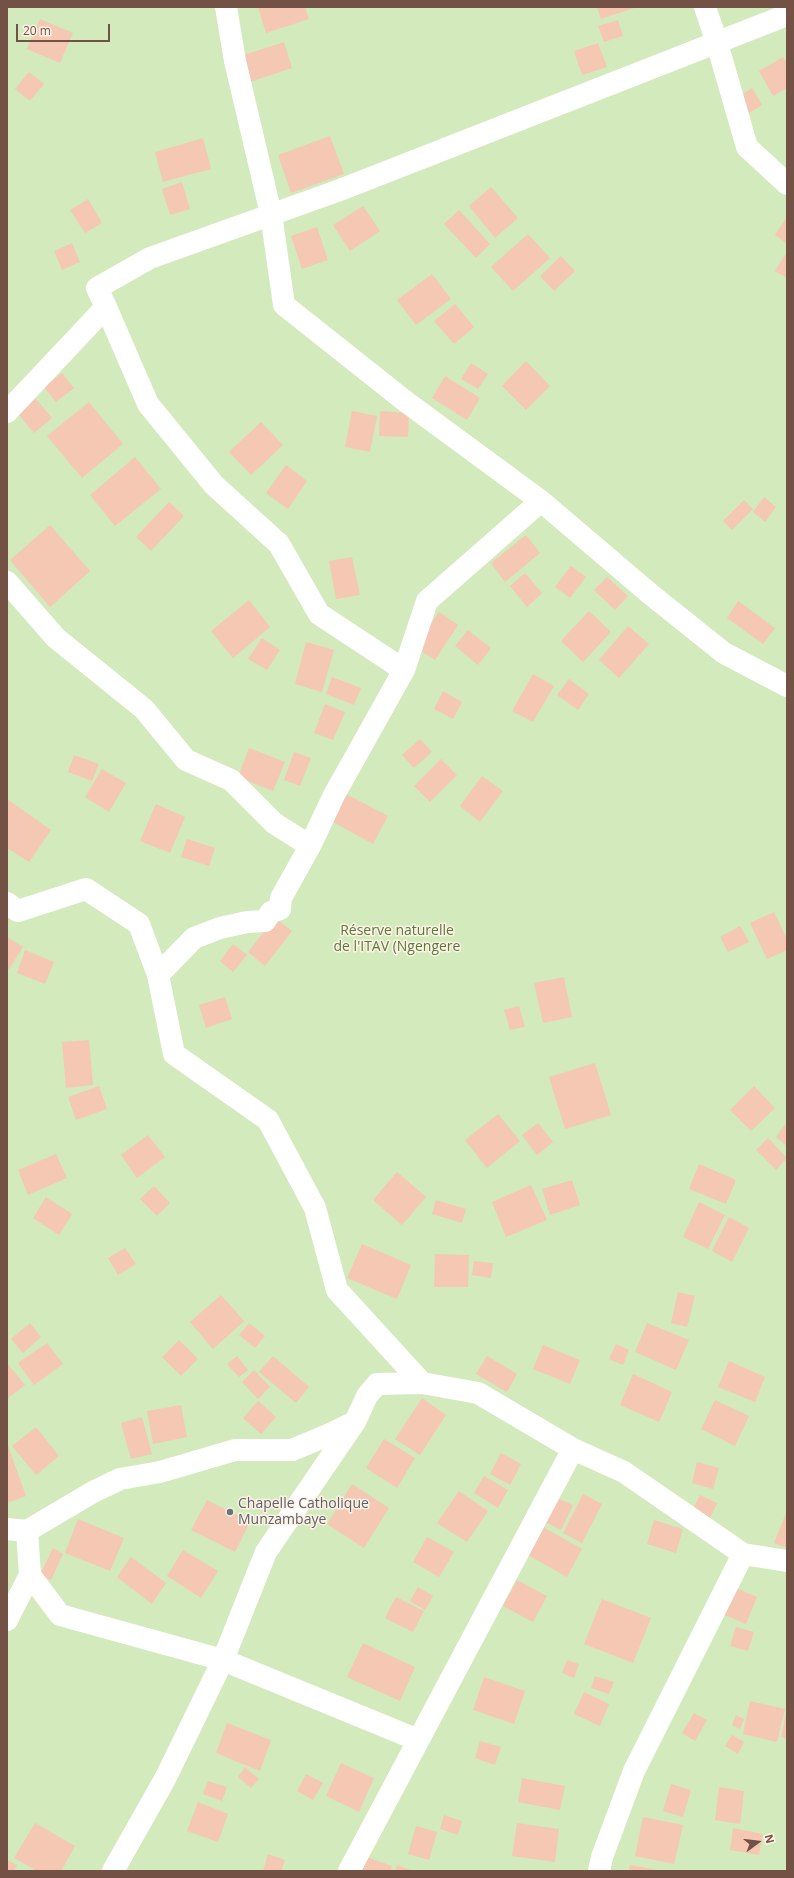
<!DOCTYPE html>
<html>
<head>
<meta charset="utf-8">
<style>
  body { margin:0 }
  #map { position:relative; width:794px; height:1878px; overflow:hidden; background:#fdeedd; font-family:"Open Sans",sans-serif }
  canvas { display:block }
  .frame { position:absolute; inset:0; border:8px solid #735245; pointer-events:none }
  .north { position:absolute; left:738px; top:1822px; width:40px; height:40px; -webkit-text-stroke:3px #fff2e4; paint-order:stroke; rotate:75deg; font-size:11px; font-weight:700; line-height:16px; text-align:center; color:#735245 }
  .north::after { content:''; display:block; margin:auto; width:14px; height:18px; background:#735245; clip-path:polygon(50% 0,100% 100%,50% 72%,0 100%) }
  .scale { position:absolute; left:16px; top:24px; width:94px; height:18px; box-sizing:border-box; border:2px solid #735245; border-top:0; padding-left:5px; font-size:12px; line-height:14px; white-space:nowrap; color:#735245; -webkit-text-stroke:3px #fff2e4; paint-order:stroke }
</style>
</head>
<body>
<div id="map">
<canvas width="794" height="1878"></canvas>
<div class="frame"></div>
<div class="north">N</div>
<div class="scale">20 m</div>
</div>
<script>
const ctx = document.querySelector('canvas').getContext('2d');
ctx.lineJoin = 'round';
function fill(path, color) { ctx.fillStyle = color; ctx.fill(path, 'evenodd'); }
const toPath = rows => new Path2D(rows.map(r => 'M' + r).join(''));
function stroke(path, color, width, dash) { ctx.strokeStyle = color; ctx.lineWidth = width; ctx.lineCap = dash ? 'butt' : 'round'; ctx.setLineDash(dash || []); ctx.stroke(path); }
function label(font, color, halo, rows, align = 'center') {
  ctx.font = font + ' "Open Sans",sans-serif'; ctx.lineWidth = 3; ctx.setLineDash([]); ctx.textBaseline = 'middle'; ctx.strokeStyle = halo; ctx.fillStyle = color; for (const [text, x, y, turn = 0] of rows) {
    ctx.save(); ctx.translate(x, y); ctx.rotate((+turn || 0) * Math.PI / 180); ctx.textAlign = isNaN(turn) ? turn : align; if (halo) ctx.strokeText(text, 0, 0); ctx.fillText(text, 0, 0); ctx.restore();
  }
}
fill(toPath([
  [7,7,787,7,787,1871,7,1871]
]), '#d3eabc');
fill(toPath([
  [258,7,305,7,309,19,266,33],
  [597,7,637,7,601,19],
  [40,19,73,33,60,63,27,49],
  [618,20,623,36,604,42,598,26],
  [284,42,292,68,250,82,241,56],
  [598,43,607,67,582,75,574,51],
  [783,57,787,63,787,88,773,96,759,71],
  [29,72,44,84,30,101,15,89],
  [752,88,762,105,747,114,737,98],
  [330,136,344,174,291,193,278,155],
  [203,138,211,169,163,182,155,152],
  [182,182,190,209,170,215,162,189],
  [491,187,518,218,495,238,469,206],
  [88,199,102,223,85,233,70,210],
  [363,206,380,231,350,251,333,225],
  [459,210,490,244,476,258,444,224],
  [787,217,787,244,775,235],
  [317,227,328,260,302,269,291,236],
  [528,234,550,258,513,291,491,267],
  [72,243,80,262,62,270,54,251],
  [785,255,787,256,787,278,775,271],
  [561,256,575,271,554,291,540,276],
  [432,274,451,299,416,325,397,300],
  [455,304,474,327,454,344,434,321],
  [526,361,550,386,526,410,502,386],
  [471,363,488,374,478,389,461,379],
  [62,373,74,388,56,402,44,387],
  [445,376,480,398,467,420,432,398],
  [31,393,52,418,34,433,13,408],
  [89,402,123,444,82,478,47,436],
  [352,411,377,416,370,452,345,447],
  [380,411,409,413,408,437,379,436],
  [261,422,283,445,251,475,229,452],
  [135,457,161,489,115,526,90,495],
  [286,465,307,481,288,509,266,493],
  [764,497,776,507,765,522,753,512],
  [744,500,753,509,732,530,723,521],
  [169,502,184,516,151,551,136,537],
  [50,525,90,571,50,607,10,560],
  [526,535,540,553,505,582,491,563],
  [352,557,360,595,336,599,329,561],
  [571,566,586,577,570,598,555,587],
  [525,573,542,593,527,607,510,586],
  [607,577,628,596,615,610,594,590],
  [249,600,270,627,233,658,211,631],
  [738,601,775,628,763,644,727,618],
  [589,611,611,632,583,662,561,641],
  [439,612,458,625,435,660,415,647],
  [628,626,649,644,619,678,599,660],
  [468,630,491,648,478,665,455,646],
  [262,638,280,650,267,670,248,659],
  [306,642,334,650,322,692,295,684],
  [533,674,554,686,533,722,512,711],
  [332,677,361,688,354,705,326,694],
  [569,679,589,694,578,710,557,695],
  [443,691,462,702,453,719,434,709],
  [325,704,345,712,333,740,314,733],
  [420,739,432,752,414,768,402,755],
  [249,748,285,762,273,791,238,777],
  [294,752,311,758,300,786,284,780],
  [74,755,99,764,92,781,68,772],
  [441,759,457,775,430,802,414,786],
  [102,769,126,783,109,812,85,797],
  [482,776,503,791,480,822,460,806],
  [346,794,388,816,373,844,331,821],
  [7,799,51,830,29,862,7,848],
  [156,804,185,817,170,853,140,841],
  [187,839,215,848,209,866,181,857],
  [774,912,787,939,787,950,767,959,750,923],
  [275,918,292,931,265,966,248,952],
  [740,926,749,942,728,952,720,937],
  [7,937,23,947,9,969,7,968],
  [233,944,247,955,233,972,220,961],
  [25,950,54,962,45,984,17,973],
  [564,977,572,1017,543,1023,534,983],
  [225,997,232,1019,206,1028,199,1005],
  [519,1006,525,1027,510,1030,504,1010],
  [89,1040,93,1085,66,1088,62,1042],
  [595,1063,611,1115,565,1129,549,1077],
  [99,1086,107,1109,76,1120,68,1097],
  [754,1086,775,1108,751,1131,730,1110],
  [498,1114,520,1141,487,1168,465,1140],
  [787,1122,787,1146,776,1137],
  [538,1123,553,1142,537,1155,522,1135],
  [148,1135,165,1157,137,1178,121,1155],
  [768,1138,787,1158,776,1170,756,1150],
  [56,1154,67,1178,28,1195,18,1170],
  [699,1164,736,1180,726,1204,689,1189],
  [397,1172,426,1197,402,1225,373,1200],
  [572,1180,580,1205,550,1215,542,1189],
  [531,1185,547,1220,506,1237,492,1202],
  [154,1186,170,1203,157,1216,140,1199],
  [46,1197,72,1214,59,1235,33,1218],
  [436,1200,466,1209,462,1223,432,1214],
  [699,1202,725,1215,708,1249,683,1237],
  [729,1217,749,1228,732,1262,712,1251],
  [362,1244,411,1265,397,1299,347,1278],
  [125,1248,136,1264,118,1275,108,1258],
  [435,1254,469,1255,468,1287,434,1287],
  [474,1261,493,1263,491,1278,472,1275],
  [678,1292,695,1296,687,1327,671,1323],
  [221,1295,244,1321,213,1349,190,1322],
  [30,1323,41,1337,23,1353,11,1339],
  [249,1323,265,1336,255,1348,239,1335],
  [647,1323,689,1340,676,1370,635,1352],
  [179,1340,198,1359,181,1376,162,1357],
  [47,1343,63,1364,34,1385,18,1363],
  [616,1344,629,1350,623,1365,609,1359],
  [543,1345,580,1360,570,1384,533,1369],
  [237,1356,248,1370,239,1377,227,1364],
  [273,1356,309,1387,296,1403,259,1372],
  [487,1356,517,1374,507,1392,476,1374],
  [729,1361,765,1377,755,1402,718,1387],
  [7,1363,25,1385,7,1399],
  [254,1370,270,1387,258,1399,242,1382],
  [633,1374,672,1392,659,1422,620,1405],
  [422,1398,446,1415,420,1455,395,1439],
  [715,1400,749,1416,735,1446,701,1429],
  [258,1401,276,1417,261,1434,243,1418],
  [181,1405,187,1437,153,1444,147,1411],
  [142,1417,152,1454,131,1459,121,1423],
  [36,1427,59,1456,36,1475,12,1446],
  [384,1439,415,1458,397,1488,366,1468],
  [7,1443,26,1496,7,1503],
  [501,1453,521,1464,510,1485,490,1474],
  [697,1462,719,1468,713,1489,692,1483],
  [484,1476,508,1490,498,1508,474,1493],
  [352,1484,389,1508,364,1548,327,1524],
  [459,1491,488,1511,467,1542,437,1523],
  [583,1494,602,1504,582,1543,563,1533],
  [700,1495,717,1503,710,1518,693,1509],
  [557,1498,573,1505,561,1530,546,1522],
  [207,1500,250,1522,235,1552,191,1530],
  [787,1511,787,1548,774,1543],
  [78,1519,124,1538,110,1571,65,1553],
  [654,1520,683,1529,676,1553,647,1544],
  [543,1527,582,1549,567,1577,528,1555],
  [427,1537,454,1552,439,1577,413,1562],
  [53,1548,63,1554,51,1580,40,1575],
  [183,1550,218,1571,201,1598,167,1576],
  [131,1557,166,1583,152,1604,117,1577],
  [517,1580,547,1596,533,1622,503,1606],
  [731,1586,757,1597,746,1624,720,1613],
  [418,1587,433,1596,425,1610,410,1601],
  [396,1597,424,1611,413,1632,385,1618],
  [602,1599,651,1618,633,1663,584,1644],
  [736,1627,754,1632,748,1651,730,1646],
  [363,1643,415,1667,400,1701,347,1677],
  [567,1660,579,1664,574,1678,562,1673],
  [595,1676,614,1682,609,1694,591,1688],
  [484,1677,525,1691,514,1724,473,1710],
  [584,1692,609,1704,600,1726,574,1714],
  [750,1701,785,1709,777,1742,743,1734],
  [694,1713,707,1720,695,1741,682,1733],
  [786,1713,787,1713,787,1739,781,1737],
  [736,1715,744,1719,740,1729,732,1725],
  [227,1723,271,1740,260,1771,216,1753],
  [732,1735,744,1742,738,1754,725,1746],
  [480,1741,501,1747,495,1765,475,1758],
  [341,1763,374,1778,359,1812,326,1796],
  [245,1767,259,1779,251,1788,238,1777],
  [306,1774,323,1783,313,1800,297,1791],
  [522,1778,565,1786,560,1810,518,1802],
  [208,1781,227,1787,222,1801,203,1794],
  [671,1784,691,1790,683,1817,663,1811],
  [719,1787,744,1791,740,1824,715,1820],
  [198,1802,228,1814,218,1842,187,1831],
  [444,1815,462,1821,458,1835,440,1829],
  [643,1817,683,1825,674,1864,635,1856],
  [35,1823,75,1846,61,1871,37,1871,14,1858],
  [517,1823,559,1829,555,1862,512,1856],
  [416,1826,437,1832,429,1860,408,1854],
  [733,1828,763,1834,759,1855,730,1850],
  [268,1854,285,1860,281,1871,263,1871],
  [364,1856,392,1866,391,1871,359,1871],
  [7,1860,17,1865,14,1871,7,1871],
  [397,1865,413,1871,395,1871],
  [630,1865,658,1870,658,1871,629,1871]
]), '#f4c8b3');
stroke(toPath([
  [226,7,235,61,271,214,284,305,405,401,541,501,649,593,724,653,787,686],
  [705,7,717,43,747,147,787,184],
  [106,307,148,404,214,485,279,544,319,614,404,670],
  [7,412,106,307,97,288,150,258,340,190,787,15],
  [7,582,56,638,144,709,186,760,231,780,274,823,310,846],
  [7,903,18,911,86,889,139,924,158,975,174,1054,268,1120,315,1208,337,1290,422,1383],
  [158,975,194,938,220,928,247,922,265,921,271,912,280,909,281,898,310,846,334,795,404,670,427,601,541,501],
  [7,1529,27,1531],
  [30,1575,60,1615,223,1660,418,1740],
  [7,1620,30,1575,27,1531,93,1492,120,1479,160,1472,235,1450,292,1450,328,1435,355,1422,367,1396,377,1384,422,1383,478,1393,573,1449,624,1472,743,1554,787,1561],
  [113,1871,165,1779,223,1660,266,1552,354,1423],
  [349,1871,573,1449],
  [599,1871,602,1857,634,1771,743,1554]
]), '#fff', 22);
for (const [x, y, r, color] of [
  [230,1512,4,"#6b7280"]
]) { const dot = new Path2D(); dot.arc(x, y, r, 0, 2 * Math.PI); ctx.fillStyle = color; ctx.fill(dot); stroke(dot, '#fff2e4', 1.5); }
label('14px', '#547a3c', '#fff2e4', [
  ["Réserve naturelle",397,931],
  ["de l'ITAV (Ngengere",397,947]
]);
label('14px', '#5b616d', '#fff2e4', [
  ["Chapelle Catholique",238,1504],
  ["Munzambaye",238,1520]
], 'left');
</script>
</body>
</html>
